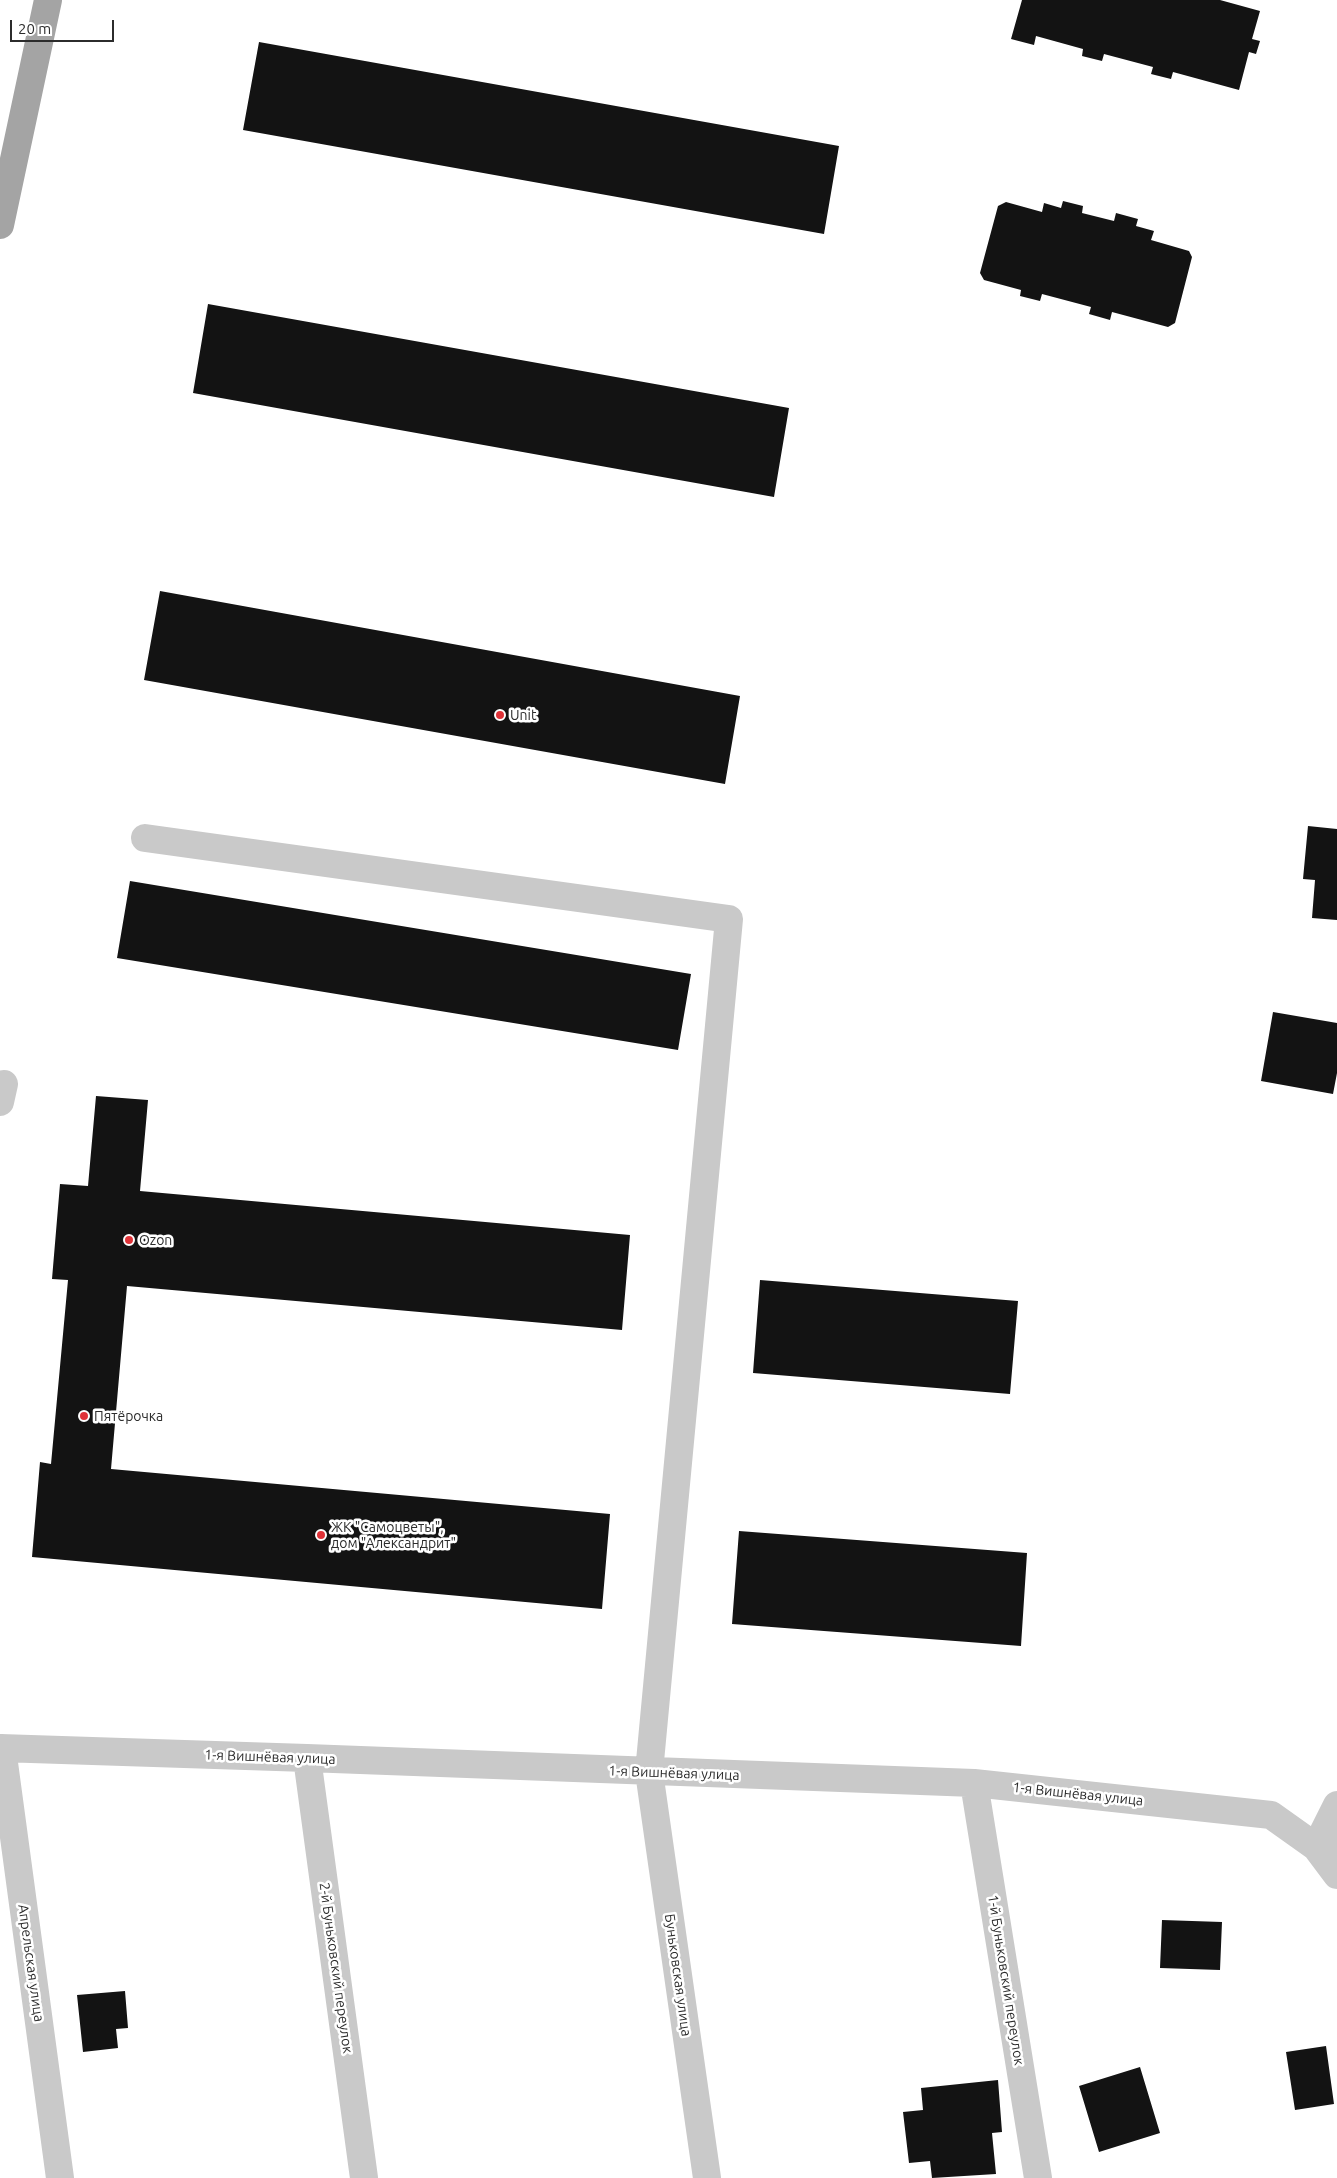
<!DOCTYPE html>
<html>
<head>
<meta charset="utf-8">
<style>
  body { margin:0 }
  #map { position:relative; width:1337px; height:2178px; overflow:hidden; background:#fff; font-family:Ubuntu,sans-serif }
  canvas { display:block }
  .scale { position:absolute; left:10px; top:20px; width:104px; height:22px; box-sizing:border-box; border:2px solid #2c2c2c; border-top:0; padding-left:6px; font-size:15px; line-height:18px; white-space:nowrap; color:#2c2c2c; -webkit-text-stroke:4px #fff; paint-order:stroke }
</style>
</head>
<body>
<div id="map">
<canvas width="1337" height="2178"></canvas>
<div class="scale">20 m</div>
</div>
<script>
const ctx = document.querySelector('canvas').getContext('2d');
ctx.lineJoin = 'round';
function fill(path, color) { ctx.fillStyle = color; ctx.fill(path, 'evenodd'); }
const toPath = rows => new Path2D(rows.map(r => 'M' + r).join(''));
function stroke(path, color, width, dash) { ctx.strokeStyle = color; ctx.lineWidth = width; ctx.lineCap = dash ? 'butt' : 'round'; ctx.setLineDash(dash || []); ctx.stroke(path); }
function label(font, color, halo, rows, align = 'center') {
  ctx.font = font + ' Ubuntu,sans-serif'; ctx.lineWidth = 5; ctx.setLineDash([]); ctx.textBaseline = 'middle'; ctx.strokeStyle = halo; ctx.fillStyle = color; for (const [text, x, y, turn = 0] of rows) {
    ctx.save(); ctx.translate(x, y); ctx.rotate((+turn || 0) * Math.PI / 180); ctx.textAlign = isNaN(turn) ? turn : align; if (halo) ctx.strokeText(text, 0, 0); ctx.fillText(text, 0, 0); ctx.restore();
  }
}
fill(toPath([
  [1022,0,1220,0,1260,11,1252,39,1260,41,1256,54,1249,52,1239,90,1173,72,1171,79,1151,74,1153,67,1104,54,1102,61,1082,56,1083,49,1036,36,1034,45,1011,39],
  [259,42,839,146,824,234,243,130],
  [1063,201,1083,206,1082,213,1114,221,1116,213,1138,219,1136,226,1154,231,1151,240,1189,251,1192,257,1175,323,1168,327,1112,312,1110,320,1089,314,1091,307,1042,294,1040,301,1020,296,1021,290,984,280,980,273,998,206,1006,202,1042,212,1044,203,1061,208],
  [208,304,789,408,774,497,193,393],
  [160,591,740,696,725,784,144,680],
  [1308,826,1337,829,1337,920,1312,918,1315,880,1303,879],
  [130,881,691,974,678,1050,117,958],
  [1273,1012,1337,1023,1337,1073,1333,1094,1261,1081],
  [96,1096,148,1100,140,1191,630,1235,622,1330,127,1286,111,1469,610,1514,602,1609,32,1557,40,1462,51,1464,68,1280,52,1279,60,1184,88,1186],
  [760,1280,1018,1301,1010,1394,753,1373],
  [739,1531,1027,1553,1021,1646,732,1624],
  [1162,1920,1222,1922,1220,1970,1160,1968],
  [125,1991,128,2028,116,2029,118,2048,83,2052,77,1995],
  [1326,2046,1334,2104,1295,2110,1286,2052],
  [1140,2067,1160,2133,1099,2152,1079,2086],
  [998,2080,1002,2132,992,2133,996,2174,932,2178,930,2161,909,2163,903,2112,923,2110,921,2088]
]), '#131313');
stroke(toPath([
  [145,838,729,919,649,1772,707,2178],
  [0,1102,4,1084],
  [0,1748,307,1758,974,1783,1271,1815,1316,1847,1337,1849],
  [2,1748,60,2178],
  [307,1758,364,2178],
  [974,1783,1038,2178],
  [1316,1847,1337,1805],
  [1316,1847,1337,1875]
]), '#c9c9c9', 28);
stroke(toPath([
  [0,225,48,0]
]), '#a4a4a4', 28);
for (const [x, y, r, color] of [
  [500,715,5,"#df3238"],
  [129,1240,5,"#df3238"],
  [84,1416,5,"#df3238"],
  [321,1535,5,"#df3238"]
]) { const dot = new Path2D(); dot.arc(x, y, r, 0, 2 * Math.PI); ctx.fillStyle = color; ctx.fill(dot); stroke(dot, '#fff', 2); }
label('14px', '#2c2c2c', '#fff', [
  ["Unit",510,715],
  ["Ozon",139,1240],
  ["Пятёрочка",94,1416],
  ["ЖК \"Самоцветы\",",331,1527],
  ["дом \"Александрит\"",331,1543]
], 'left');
label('14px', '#2c2c2c', '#fff', [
  ["1-я Вишнёвая улица",270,1757,2],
  ["1-я Вишнёвая улица",674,1773,2],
  ["1-я Вишнёвая улица",1078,1794,6],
  ["Апрельская улица",31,1963,82],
  ["2-й Буньковский переулок",336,1968,82],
  ["Буньковская улица",678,1975,82],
  ["1-й Буньковский переулок",1006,1980,81]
]);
</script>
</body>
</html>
